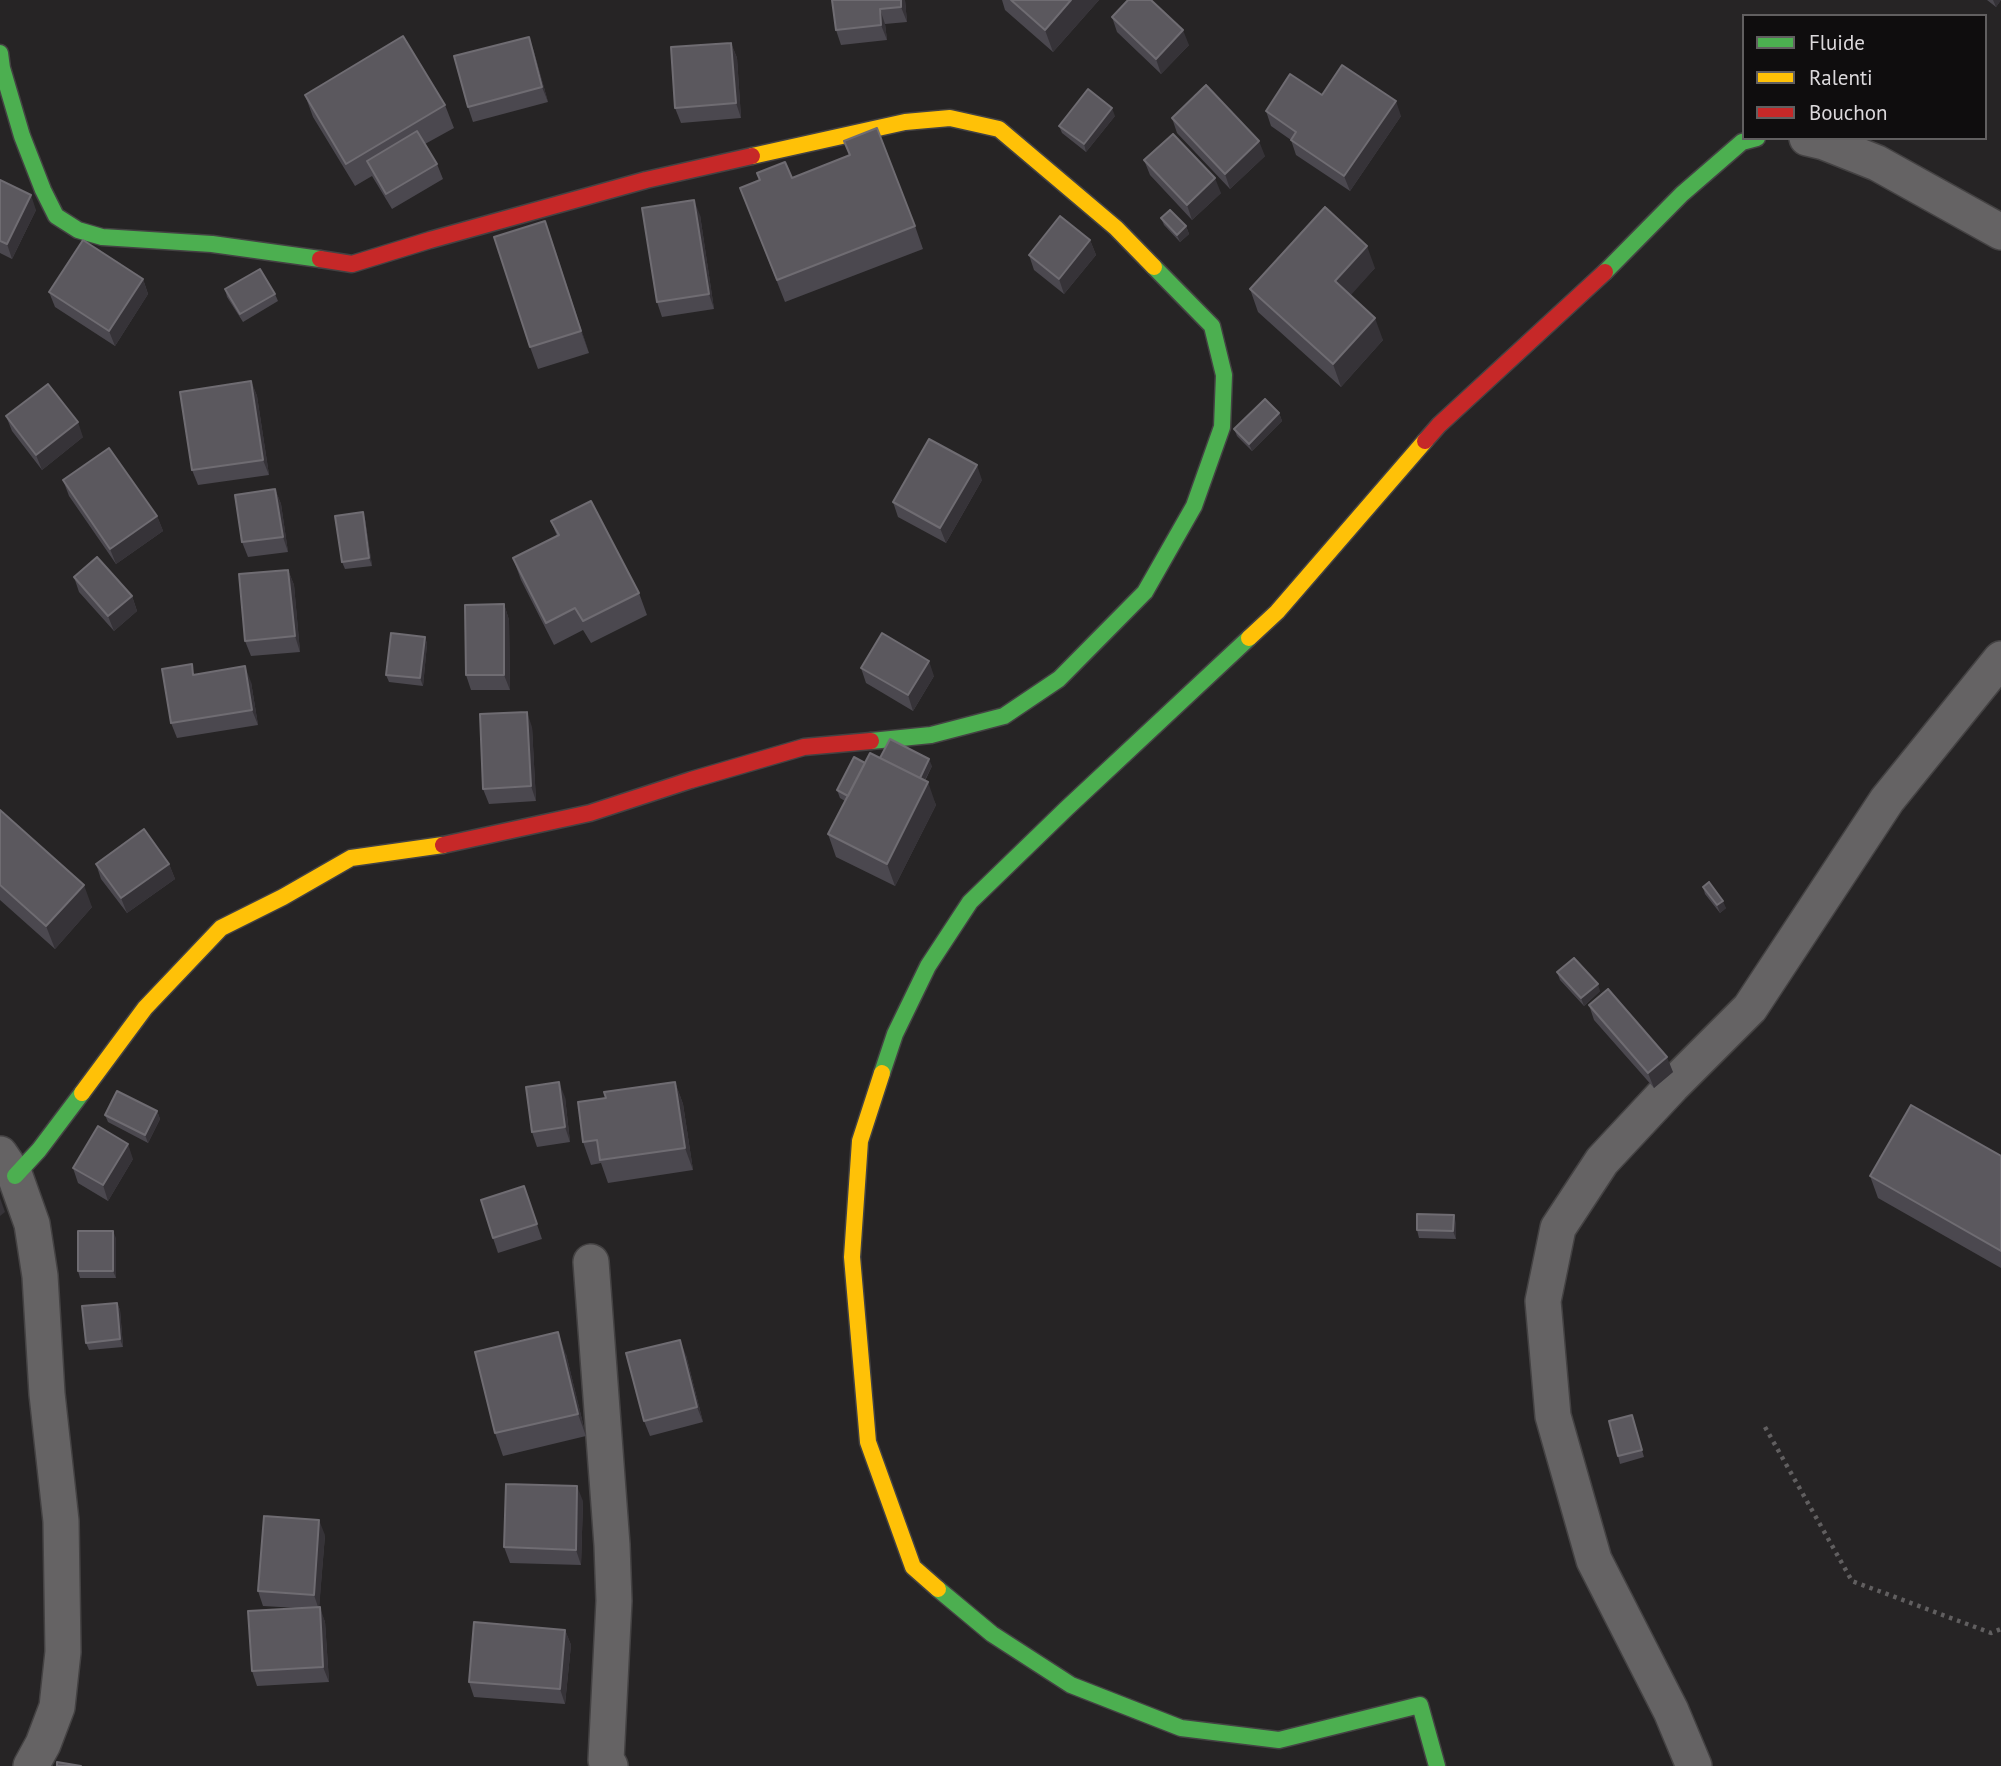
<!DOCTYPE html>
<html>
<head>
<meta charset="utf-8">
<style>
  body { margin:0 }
  #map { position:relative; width:2001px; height:1766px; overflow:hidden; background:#262425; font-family:"PT Sans",sans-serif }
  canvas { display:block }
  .legend { position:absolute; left:1742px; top:14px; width:245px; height:126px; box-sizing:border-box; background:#0f0d0e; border:2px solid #615f60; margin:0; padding:9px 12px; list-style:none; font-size:21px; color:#dcd9dc }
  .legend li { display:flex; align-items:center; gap:14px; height:35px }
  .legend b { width:35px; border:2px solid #615f60 }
</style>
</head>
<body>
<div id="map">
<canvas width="2001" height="1766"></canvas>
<ul class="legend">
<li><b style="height:9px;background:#4caf50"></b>Fluide</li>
<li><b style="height:9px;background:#ffc107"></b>Ralenti</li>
<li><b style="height:9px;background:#c62828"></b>Bouchon</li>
</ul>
</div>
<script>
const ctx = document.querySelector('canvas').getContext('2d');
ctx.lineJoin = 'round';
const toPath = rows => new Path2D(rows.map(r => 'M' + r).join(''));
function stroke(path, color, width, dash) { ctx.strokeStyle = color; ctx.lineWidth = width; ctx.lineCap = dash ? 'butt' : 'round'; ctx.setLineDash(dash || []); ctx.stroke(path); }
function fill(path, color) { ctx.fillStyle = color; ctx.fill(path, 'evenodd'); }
const street = toPath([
  [1807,138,1824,142,1877,163,2001,232],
  [0,1154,15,1176,32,1224,40,1276,47,1394,61,1521,63,1652,57,1707,43,1744,31,1766],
  [591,1262,612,1545,614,1601,606,1760,610,1766],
  [1694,1766,1671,1711,1594,1560,1553,1416,1543,1301,1558,1228,1602,1161,1672,1086,1750,1008,1887,800,2001,659]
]);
const fast = toPath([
  [0,53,2,68,22,136,43,190,56,216,78,230,102,237,212,244,320,259],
  [1605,272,1682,194,1742,142,1757,138],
  [871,741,931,735,1004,716,1059,679,1145,592,1194,506,1222,427,1224,375,1212,326,1154,267],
  [882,1073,895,1034,928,966,970,902,1067,808,1249,638],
  [15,1176,39,1150,82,1093],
  [938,1589,992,1634,1071,1685,1181,1728,1279,1740,1420,1705,1437,1766]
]);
const slow = toPath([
  [752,156,905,122,950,118,999,129,1116,228,1154,267],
  [1249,638,1277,612,1425,441],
  [882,1073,860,1141,852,1257,868,1442,913,1567,938,1589],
  [82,1093,145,1008,221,928,283,897,351,858,443,845]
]);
const jam = toPath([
  [320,259,352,264,430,240,646,180,752,156],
  [1425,441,1439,425,1605,272],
  [443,845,590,813,691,780,804,747,871,741]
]);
stroke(street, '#444243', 38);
stroke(fast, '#444243', 19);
stroke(slow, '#444243', 19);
stroke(jam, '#444243', 19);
stroke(toPath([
  [1765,1427,1852,1581,1991,1633,2001,1629]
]), '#615f60', 4.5, [3.5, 5]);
stroke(street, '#656364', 35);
stroke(fast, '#4caf50', 16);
stroke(slow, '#ffc107', 16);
stroke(jam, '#c62828', 16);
fill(toPath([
  [832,0,905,0,907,22,885,24,887,40,841,45,836,30],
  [1002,0,1099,0,1053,52,1005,10],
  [1987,0,2001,0,1996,7],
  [1112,17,1189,45,1161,74,1117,32],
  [529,37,534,52,548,102,473,122,468,107],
  [731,43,737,58,741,118,681,123,675,108],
  [305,95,445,105,454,128,425,144,437,164,443,179,392,209,372,176,355,186,313,117],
  [1322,95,1401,116,1350,191,1296,155,1291,140,1271,126,1266,111],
  [1115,116,1086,152,1062,133,1059,126],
  [1172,118,1265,156,1230,189,1177,133],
  [1144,160,1221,193,1192,220,1150,175],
  [792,178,915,226,923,249,785,302,740,188],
  [0,180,36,210,12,259,0,253],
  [700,215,714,309,662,317,657,302],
  [1161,218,1186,226,1189,234,1180,242,1164,225],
  [545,221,589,353,538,369,530,347],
  [1090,240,1096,255,1064,294,1034,270,1029,255],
  [1375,268,1350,295,1383,340,1341,387,1258,312,1250,289],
  [143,279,148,294,115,346,55,307,49,292],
  [225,289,275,294,278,301,243,322,227,297],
  [251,381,257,396,269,475,198,485,192,470],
  [1279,413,1282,421,1252,451,1237,436,1234,429],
  [6,416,83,437,42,470,12,431],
  [63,480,157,516,163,531,116,564,69,496],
  [982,480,946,543,898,517,893,502],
  [275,489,281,504,288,552,248,557,242,542],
  [363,512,365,519,372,566,345,569,342,562],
  [551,521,639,593,647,615,591,643,583,630,554,645,521,580,513,558,557,536],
  [288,570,294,585,300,652,251,656,245,641],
  [74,577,132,596,137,611,114,631,79,592],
  [504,604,509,620,510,690,471,690,466,675],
  [425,637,427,644,423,686,389,682,386,675],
  [861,668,934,676,913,711,866,683],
  [196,675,251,682,258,725,177,738,171,723],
  [532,727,536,801,489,804,483,789],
  [880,758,932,766,925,781,936,805,895,886,836,857,828,834,845,801,840,798,837,790,865,763],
  [0,810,92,907,55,949,0,900],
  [96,864,169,864,175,879,127,913,101,879],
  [1703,887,1726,908,1720,913,1705,894],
  [1557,972,1600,991,1584,1006,1560,980],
  [1589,1005,1673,1072,1654,1088,1594,1020],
  [675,1082,683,1104,693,1170,608,1183,601,1163,591,1165,583,1142,606,1098],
  [565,1097,570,1142,537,1147,532,1132],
  [157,1111,160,1119,148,1143,108,1122,105,1115],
  [2001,1156,2001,1268,1878,1198,1870,1176],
  [133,1159,108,1201,78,1183,73,1168],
  [524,1186,542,1239,498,1253,493,1238],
  [1456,1223,1456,1239,1419,1238,1417,1230],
  [116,1238,116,1278,80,1278,78,1271],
  [117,1303,120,1310,123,1347,89,1350,86,1343],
  [566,1354,586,1436,503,1456,495,1433],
  [686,1355,703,1422,650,1436,644,1421],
  [1632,1415,1644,1457,1620,1464,1618,1456],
  [583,1501,581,1565,510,1563,504,1547],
  [325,1535,319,1607,325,1622,329,1682,257,1686,252,1671,297,1608,263,1606,258,1591],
  [565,1630,571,1645,565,1704,474,1697,469,1682]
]), '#4b484f');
fill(toPath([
  [901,0,905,0,907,22,901,7],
  [1071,0,1099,0,1053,52,1045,30],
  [1993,0,2001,0,1996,7],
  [880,9,885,24,887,40,881,25],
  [1183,30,1189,45,1161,74,1156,59],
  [529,37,534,52,548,102,542,87],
  [731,43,737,58,741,118,736,103],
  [1396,101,1401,116,1350,191,1344,176],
  [1112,108,1115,116,1086,152,1084,144],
  [1259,141,1265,156,1230,189,1225,174],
  [1215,178,1221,193,1192,220,1187,205],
  [31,195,36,210,12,259,7,244],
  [694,200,700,215,714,309,709,294],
  [545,221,553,243,589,353,581,331],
  [1186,226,1189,234,1180,242,1177,235],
  [1090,240,1096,255,1064,294,1059,279],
  [1367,246,1375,268,1343,304,1335,281],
  [143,279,148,294,115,346,109,331],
  [1375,318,1383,340,1341,387,1333,364],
  [251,381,257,396,269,475,263,460],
  [1279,413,1282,421,1252,451,1249,444],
  [78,422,83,437,42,470,36,455],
  [977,465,982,480,946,543,940,528],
  [275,489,281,504,288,552,283,537],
  [363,512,365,519,372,566,369,558],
  [157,516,163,531,116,564,110,549],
  [288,570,294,585,300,652,295,636],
  [132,596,137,611,114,631,108,616],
  [504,604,509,620,510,690,504,675],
  [425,637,427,644,423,686,420,678],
  [929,661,934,676,913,711,908,695],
  [245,666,251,682,258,725,252,710],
  [527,712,532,727,536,801,531,786],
  [929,759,932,766,917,795,915,788],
  [928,782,936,805,895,886,887,864],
  [169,864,175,879,127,913,121,898],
  [84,885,92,907,55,949,46,926],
  [1723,901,1726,908,1720,913,1717,905],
  [1598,984,1600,991,1584,1006,1581,998],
  [1667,1057,1673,1072,1654,1088,1648,1073],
  [559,1082,565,1097,570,1142,565,1127],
  [675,1082,683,1104,693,1170,685,1148],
  [157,1111,160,1119,148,1143,145,1135],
  [128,1144,133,1159,108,1201,103,1185],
  [0,1198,5,1212,0,1216],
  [1454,1215,1456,1223,1456,1239,1453,1231],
  [113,1231,116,1238,116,1278,113,1271],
  [117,1303,120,1310,123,1347,120,1339],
  [558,1332,566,1354,586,1436,578,1414],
  [680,1340,686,1355,703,1422,697,1407],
  [577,1486,583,1501,581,1565,576,1550],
  [319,1520,325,1535,319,1610,314,1595],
  [320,1607,325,1622,329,1682,323,1667],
  [565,1630,571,1645,565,1704,560,1689]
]), '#363338');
const building = toPath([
  [832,0,901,0,901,7,880,9,881,25,836,30,832,0],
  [1011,0,1071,0,1045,30,1011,0],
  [1128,0,1151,0,1183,30,1156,59,1112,17,1128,0],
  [403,36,445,105,346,164,305,95,403,36],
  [529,37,542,87,468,107,454,56,529,37],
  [731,43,736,103,675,108,671,47,731,43],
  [1342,65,1396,101,1344,176,1291,140,1296,132,1266,111,1290,74,1322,95,1342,65],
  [1206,85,1259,141,1225,174,1172,118,1206,85],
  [1088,89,1112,108,1084,144,1059,126,1088,89],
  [877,128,915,226,777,280,740,188,760,180,757,173,785,162,792,178,850,155,844,141,877,128],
  [417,131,437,164,386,194,367,161,417,131],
  [1173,134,1215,178,1187,205,1144,160,1173,134],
  [0,180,31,195,7,244,0,241,0,180],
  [694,200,709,294,657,302,642,208,694,200],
  [1325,207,1367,246,1335,281,1375,318,1333,364,1250,289,1325,207],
  [1170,210,1186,226,1177,235,1161,218,1170,210],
  [1060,216,1090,240,1059,279,1029,255,1060,216],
  [545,221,581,331,530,347,494,237,545,221],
  [83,240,143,279,109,331,49,292,83,240],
  [260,269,275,294,240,314,225,289,260,269],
  [251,381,263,460,192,470,180,392,251,381],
  [48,384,78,422,36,455,6,416,48,384],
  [1265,399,1279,413,1249,444,1234,429,1265,399],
  [929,439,977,465,940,528,893,502,929,439],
  [109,448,157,516,110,549,63,480,109,448],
  [275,489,283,537,242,542,235,495,275,489],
  [591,501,639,593,583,621,575,608,546,623,513,558,559,535,551,521,591,501],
  [363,512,369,558,342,562,335,516,363,512],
  [97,557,132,596,108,616,74,577,97,557],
  [288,570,295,636,245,641,239,574,288,570],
  [504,604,504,675,466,675,465,605,504,604],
  [391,633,425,637,420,678,386,675,391,633],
  [882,633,929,661,908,695,861,668,882,633],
  [192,664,193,675,245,666,252,710,171,723,162,669,192,664],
  [527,712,531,786,483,789,480,714,527,712],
  [890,739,929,759,920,778,880,758,890,739],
  [870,753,928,782,887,864,828,834,870,753],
  [854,757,865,763,848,796,837,790,854,757],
  [0,810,84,885,46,926,0,885,0,810],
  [144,829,169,864,121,898,96,864,144,829],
  [1709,882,1723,901,1717,905,1703,887,1709,882],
  [1574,958,1598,984,1581,998,1557,972,1574,958],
  [1608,989,1667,1057,1648,1073,1589,1005,1608,989],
  [559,1082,565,1127,532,1132,526,1087,559,1082],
  [675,1082,685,1148,600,1160,597,1140,583,1142,578,1102,606,1098,604,1092,675,1082],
  [117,1091,157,1111,145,1135,105,1115,117,1091],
  [1911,1105,2001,1156,2001,1251,1870,1176,1911,1105],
  [98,1126,128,1144,103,1185,73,1168,98,1126],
  [524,1186,537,1224,493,1238,481,1200,524,1186],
  [1417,1214,1454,1215,1453,1231,1417,1230,1417,1214],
  [78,1231,113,1231,113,1271,78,1271,78,1231],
  [117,1303,120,1339,86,1343,82,1306,117,1303],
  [558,1332,578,1414,495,1433,475,1352,558,1332],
  [680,1340,697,1407,644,1421,626,1353,680,1340],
  [1632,1415,1642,1450,1618,1456,1609,1421,1632,1415],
  [506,1484,577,1486,576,1550,504,1547,506,1484],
  [264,1516,319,1520,314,1595,258,1591,264,1516],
  [320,1607,323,1667,252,1671,248,1611,320,1607],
  [474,1622,565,1630,560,1689,469,1682,474,1622],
  [57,1762,81,1766,57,1766,57,1762]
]);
fill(building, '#5b585e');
stroke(building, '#6f6c72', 2);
</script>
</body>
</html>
